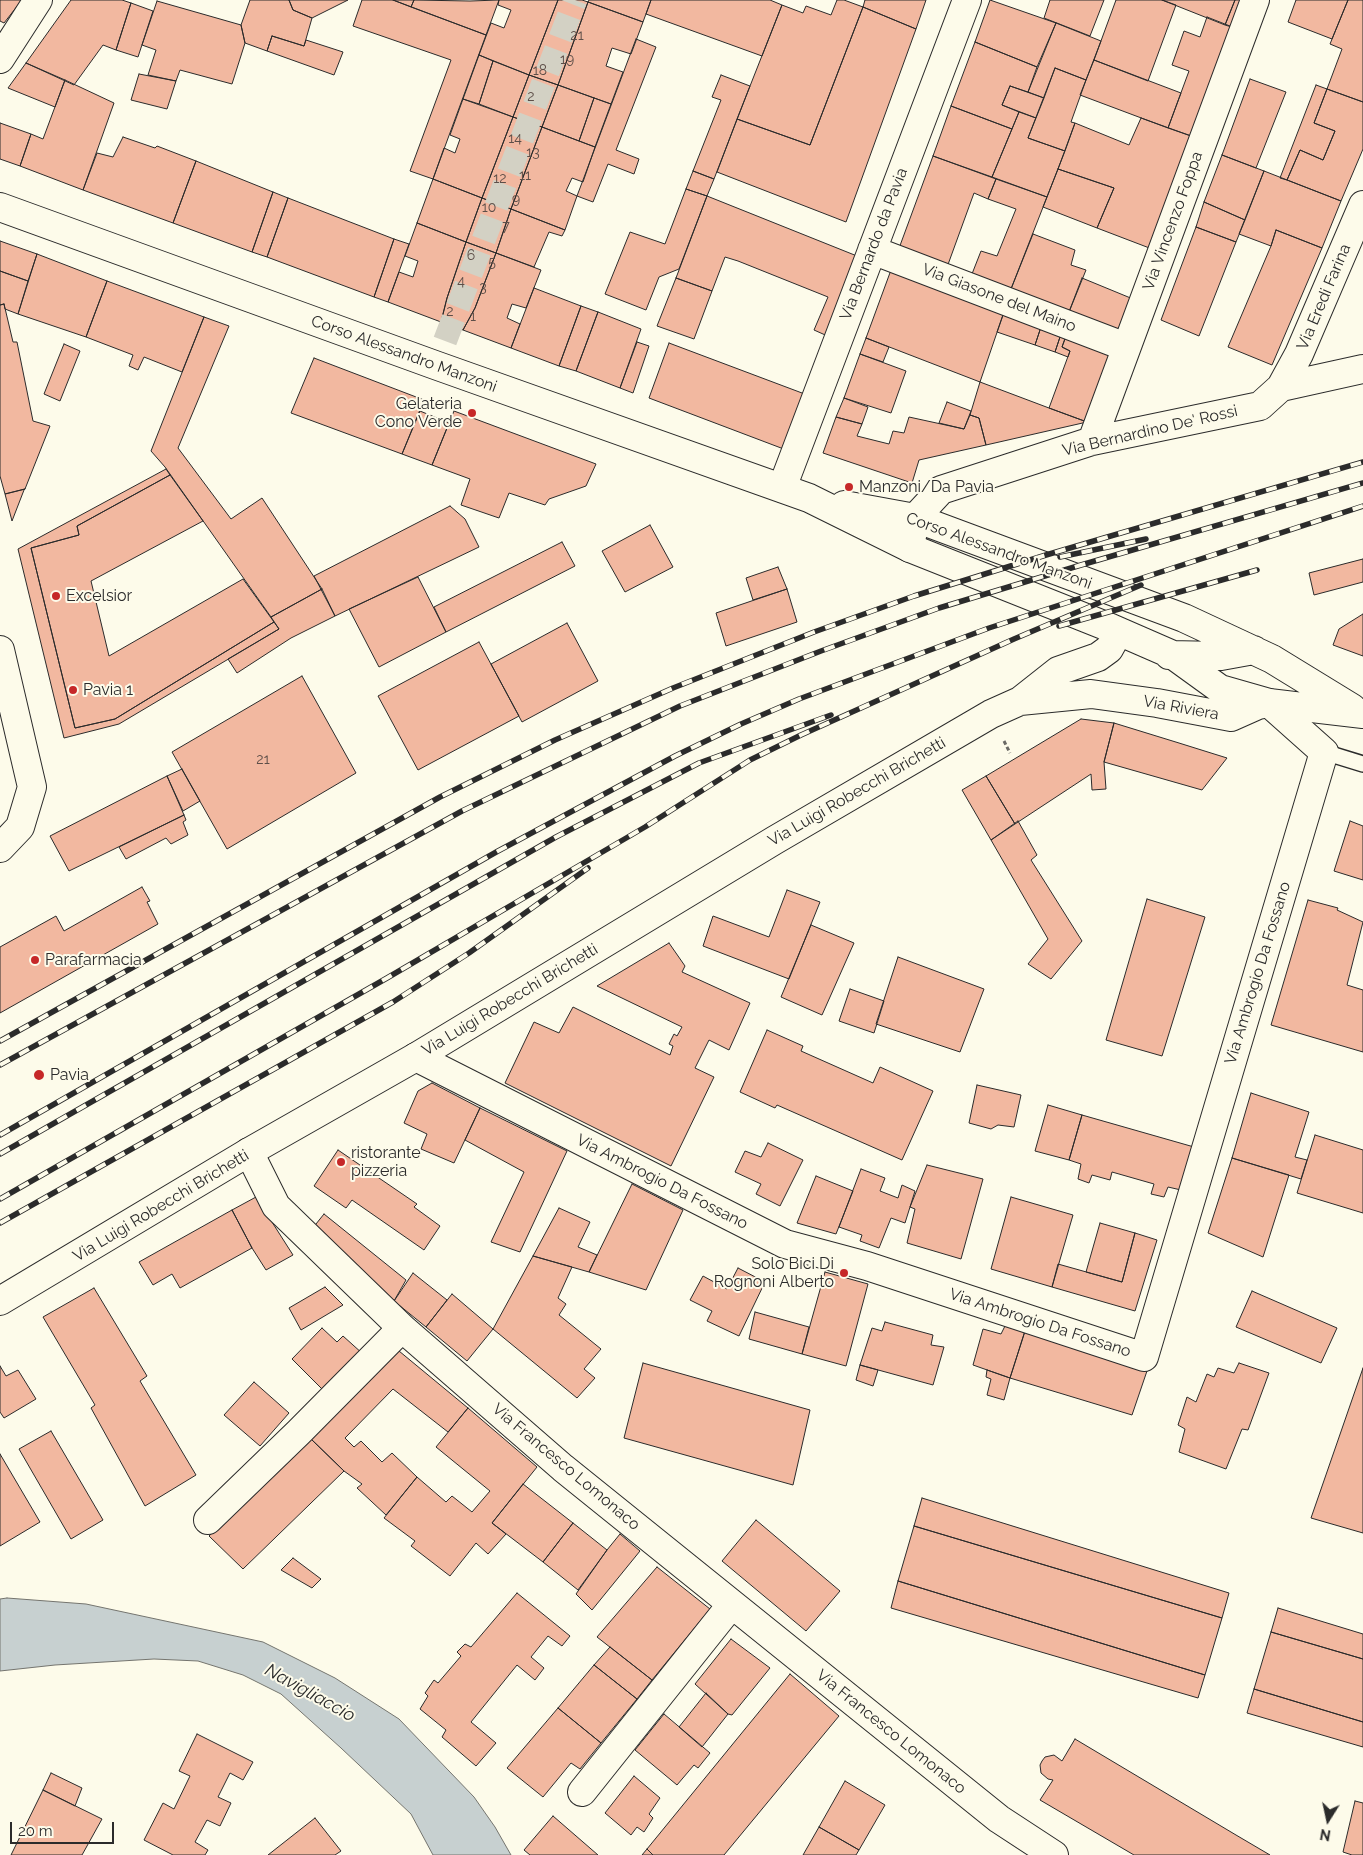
<!DOCTYPE html>
<html>
<head>
<meta charset="utf-8">
<style>
  body { margin:0 }
  #map { position:relative; width:1363px; height:1855px; overflow:hidden; background:#fdfbea; font-family:Raleway,sans-serif }
  canvas { display:block }
  .north { position:absolute; left:1303px; top:1795px; width:50px; height:50px; -webkit-text-stroke:4px #fdfbea; paint-order:stroke; rotate:190deg; font-size:14px; font-weight:700; line-height:20px; text-align:center; color:#2b2b2b }
  .north::after { content:''; display:block; margin:auto; width:18px; height:22px; background:#2b2b2b; clip-path:polygon(50% 0,100% 100%,50% 72%,0 100%) }
  .scale { position:absolute; left:10px; top:1822px; width:104px; height:22px; box-sizing:border-box; border:2px solid #2b2b2b; border-top:0; padding-left:6px; font-size:15px; line-height:18px; white-space:nowrap; color:#2b2b2b; -webkit-text-stroke:4px #fdfbea; paint-order:stroke }
</style>
</head>
<body>
<div id="map">
<canvas width="1363" height="1855"></canvas>
<div class="north">N</div>
<div class="scale">20 m</div>
</div>
<script>
const ctx = document.querySelector('canvas').getContext('2d');
ctx.lineJoin = 'round';
function fill(path, color) { ctx.fillStyle = color; ctx.fill(path, 'evenodd'); }
const toPath = rows => new Path2D(rows.map(r => 'M' + r).join(''));
function stroke(path, color, width, dash) { ctx.strokeStyle = color; ctx.lineWidth = width; ctx.lineCap = dash ? 'butt' : 'round'; ctx.setLineDash(dash || []); ctx.stroke(path); }
function label(font, color, halo, rows, align = 'center') {
  ctx.font = font + ' Raleway,sans-serif'; ctx.lineWidth = 4; ctx.setLineDash([]); ctx.textBaseline = 'middle'; ctx.strokeStyle = halo; ctx.fillStyle = color; for (const [text, x, y, turn = 0] of rows) {
    ctx.save(); ctx.translate(x, y); ctx.rotate((+turn || 0) * Math.PI / 180); ctx.textAlign = isNaN(turn) ? turn : align; if (halo) ctx.strokeText(text, 0, 0); ctx.fillText(text, 0, 0); ctx.restore();
  }
}
const water = toPath([
  [7,1598,86,1604,263,1642,335,1678,399,1719,474,1797,495,1827,511,1855,433,1855,411,1814,341,1748,281,1694,243,1675,198,1661,154,1659,55,1665,0,1671,0,1599,7,1598]
]);
fill(water, '#c7d0d0');
stroke(water, '#74746e', 1);
const building = toPath([
  [0,0,22,0,4,23,0,21,0,0],
  [71,0,122,0,131,3,116,50,103,45,74,85,26,63,71,0],
  [250,0,289,0,293,10,312,18,304,46,272,36,267,51,245,43,241,25,250,0],
  [289,0,348,0,312,18,293,10,289,0],
  [362,0,393,0,486,35,433,179,410,171,451,60,353,26,362,0],
  [393,0,414,0,411,7,393,0],
  [414,0,470,1,499,0,486,35,411,7,414,0],
  [499,0,558,0,529,75,479,55,491,23,504,28,511,10,498,5,499,0],
  [558,0,582,0,588,2,558,85,529,75,558,0],
  [589,0,651,0,643,22,588,2,589,0],
  [651,0,770,0,782,5,762,56,646,14,651,0],
  [837,0,844,0,863,7,810,145,737,119,782,5,803,13,806,6,831,15,837,0],
  [865,0,926,0,916,29,863,7,865,0],
  [990,0,1056,23,1037,67,975,42,990,0],
  [1050,0,1104,0,1090,36,1044,18,1050,0],
  [1116,0,1162,0,1176,5,1148,81,1094,60,1116,0],
  [1162,0,1235,0,1225,25,1162,0],
  [1235,0,1246,0,1235,28,1225,25,1235,0],
  [1296,0,1348,0,1332,39,1288,22,1296,0],
  [1348,0,1363,0,1363,102,1327,89,1342,49,1330,44,1348,0],
  [157,1,241,25,245,43,232,84,180,70,176,81,148,75,156,50,142,45,157,1],
  [588,2,643,22,631,54,612,48,606,66,623,72,611,104,558,85,588,2],
  [131,3,153,11,138,57,116,50,131,3],
  [863,7,916,29,846,222,717,172,737,119,810,145,863,7],
  [1207,17,1235,28,1194,137,1168,128,1189,71,1172,65,1184,31,1200,37,1207,17],
  [1056,23,1101,41,1086,80,1055,68,1044,98,1028,92,1056,23],
  [272,36,304,46,306,40,343,52,334,75,267,51,272,36],
  [636,39,656,47,616,150,639,159,634,174,608,164,593,202,577,196,636,39],
  [975,42,1037,67,1028,92,1010,86,1002,105,1019,112,1012,129,951,106,975,42],
  [479,55,493,61,479,104,463,99,479,55],
  [1094,60,1181,93,1168,128,1080,95,1094,60],
  [493,61,529,75,513,117,479,104,493,61],
  [26,63,65,80,55,107,8,88,26,63],
  [1055,68,1086,80,1071,122,1075,123,1065,151,1028,138,1055,68],
  [139,74,176,81,167,109,131,100,139,74],
  [529,75,558,85,542,127,513,117,529,75],
  [721,75,750,86,714,179,693,171,721,100,712,97,721,75],
  [1250,79,1286,92,1256,168,1222,155,1250,79],
  [65,80,114,103,83,190,20,166,31,134,43,139,65,80],
  [558,85,594,98,579,141,542,127,558,85],
  [1316,85,1327,89,1314,123,1335,131,1323,160,1300,150,1287,180,1280,178,1316,85],
  [1010,86,1044,98,1036,118,1002,105,1010,86],
  [1327,89,1363,102,1363,149,1341,201,1287,180,1300,150,1323,160,1335,131,1314,123,1327,89],
  [594,98,611,104,595,147,579,141,594,98],
  [463,99,513,117,482,198,433,179,444,148,455,153,460,139,450,135,463,99],
  [951,106,1012,129,992,177,933,156,951,106],
  [1019,112,1036,118,1028,138,1065,151,1047,197,992,177,1019,112],
  [513,117,542,127,511,209,482,198,513,117],
  [1141,118,1194,137,1152,249,1097,228,1114,188,1058,169,1075,123,1129,145,1141,118],
  [0,123,31,134,20,166,0,159,0,123],
  [542,127,595,147,583,182,572,178,566,191,577,196,565,230,511,209,542,127],
  [123,137,155,148,157,146,196,161,173,223,83,190,97,153,113,157,123,137],
  [1222,155,1264,171,1245,220,1204,202,1222,155],
  [933,156,996,179,988,199,974,193,946,270,898,251,933,156],
  [196,161,273,192,252,252,173,223,196,161],
  [1058,169,1114,188,1097,228,1043,207,1058,169],
  [693,171,714,179,707,196,686,189,693,171],
  [1264,171,1341,201,1322,248,1276,230,1271,246,1239,234,1264,171],
  [433,179,482,198,466,242,417,223,433,179],
  [996,179,1047,197,1009,294,970,279,981,251,997,256,1016,209,988,199,996,179],
  [686,189,707,196,679,269,659,277,646,310,605,294,630,232,665,244,686,189],
  [273,192,288,198,267,257,252,252,273,192],
  [707,196,862,258,832,338,814,330,828,297,738,261,725,257,712,291,676,278,707,196],
  [288,198,394,239,374,297,267,257,288,198],
  [482,198,511,209,496,253,466,242,482,198],
  [1204,202,1245,220,1236,242,1196,227,1204,202],
  [511,209,565,230,562,236,549,232,534,267,496,253,511,209],
  [417,223,466,242,447,298,441,322,388,302,399,272,413,277,418,261,405,256,417,223],
  [1196,227,1236,242,1199,336,1161,320,1196,227],
  [1276,230,1322,248,1272,365,1228,347,1271,246,1276,230],
  [1033,234,1075,250,1071,265,1086,270,1067,317,1009,294,1033,234],
  [394,239,409,244,388,302,374,297,394,239],
  [0,241,37,254,28,281,0,271,0,241],
  [466,242,496,253,475,308,463,330,441,322,447,298,466,242],
  [496,253,541,270,526,308,512,304,507,318,520,324,511,348,463,330,475,308,496,253],
  [37,254,107,281,86,337,18,314,37,254],
  [891,270,1004,312,980,382,866,338,891,270],
  [0,271,28,281,18,314,5,309,4,304,0,305,0,271],
  [676,278,712,291,694,339,657,326,676,278],
  [1082,278,1133,299,1119,336,1067,317,1082,278],
  [107,281,204,317,182,372,144,357,138,370,129,366,133,355,86,337,107,281],
  [534,288,581,306,559,366,511,348,534,288],
  [4,304,13,342,17,342,33,421,50,426,25,489,5,494,0,476,0,305,4,304],
  [581,306,598,312,576,371,559,366,581,306],
  [598,312,641,329,620,388,576,371,598,312],
  [1004,312,1041,327,1035,345,997,332,1004,312],
  [204,317,229,326,178,448,231,519,262,498,322,589,271,617,165,467,151,451,204,317],
  [1041,327,1061,334,1055,352,1035,345,1041,327],
  [1061,334,1066,336,1062,347,1070,351,1068,357,1055,352,1061,334],
  [1066,336,1113,353,1087,422,1049,408,1070,351,1062,347,1066,336],
  [866,338,889,347,883,362,860,354,866,338],
  [637,342,649,346,633,393,620,388,637,342],
  [669,343,810,396,789,451,649,398,669,343],
  [64,344,80,351,60,401,44,394,64,344],
  [860,354,906,371,891,413,844,398,860,354],
  [314,358,424,400,402,454,291,413,314,358],
  [980,382,1049,408,1087,422,986,445,979,418,970,415,980,382],
  [844,398,868,407,862,424,836,417,844,398],
  [947,402,971,411,964,429,939,423,947,402],
  [420,411,449,423,432,465,402,454,420,411],
  [454,411,596,464,586,486,549,499,545,505,509,493,499,518,461,505,470,479,432,465,454,411],
  [970,415,979,418,986,445,919,460,912,483,823,453,836,417,862,424,857,436,889,444,893,431,904,433,909,417,964,429,970,415],
  [166,469,170,475,77,526,79,535,31,548,75,728,115,719,274,622,279,629,119,724,64,738,18,549,166,469],
  [170,475,203,521,91,581,109,656,243,579,274,622,115,719,75,728,31,548,79,535,77,526,170,475],
  [25,489,24,490,12,521,5,494,25,489],
  [450,506,465,519,479,547,335,616,314,576,450,506],
  [650,525,673,567,625,592,602,551,650,525],
  [562,542,575,566,446,632,434,607,562,542],
  [1363,559,1363,582,1314,595,1309,573,1363,559],
  [778,567,787,589,753,600,746,578,778,567],
  [418,577,446,632,379,667,349,609,418,577],
  [322,589,335,616,291,638,237,673,228,659,279,629,271,617,322,589],
  [787,589,797,622,726,646,716,613,787,589],
  [1363,614,1363,656,1333,645,1339,629,1363,614],
  [567,623,598,681,522,722,491,664,567,623],
  [479,642,519,716,418,770,378,696,479,642],
  [302,676,356,773,227,849,172,752,302,676],
  [1081,719,1114,723,1104,762,1106,789,1092,790,1091,774,1015,824,986,776,1081,719],
  [1114,723,1179,743,1227,758,1202,790,1104,762,1114,723],
  [182,769,200,801,183,811,167,776,182,769],
  [167,776,184,815,69,871,50,836,167,776],
  [986,776,1015,824,991,840,962,790,986,776],
  [184,815,186,820,183,822,188,835,171,844,166,838,126,859,119,847,184,815],
  [1018,821,1037,855,1031,860,1082,941,1051,979,1028,964,1048,939,991,840,1018,821],
  [1350,821,1363,826,1363,880,1334,871,1350,821],
  [142,887,150,901,147,902,158,924,0,1013,0,947,56,916,64,931,142,887],
  [787,890,820,902,789,979,703,946,713,916,769,937,787,890],
  [1147,899,1205,917,1162,1056,1106,1040,1147,899],
  [1308,900,1338,908,1337,910,1363,922,1347,985,1363,990,1363,1052,1271,1025,1308,900],
  [811,925,854,943,822,1015,781,997,811,925],
  [669,943,685,966,682,972,750,1003,729,1050,709,1040,695,1068,714,1077,671,1166,505,1083,534,1022,559,1033,573,1007,670,1055,673,1046,669,1044,674,1034,677,1036,682,1027,597,986,669,943],
  [898,957,984,989,960,1052,876,1024,898,957],
  [850,989,884,1001,874,1033,839,1021,850,989],
  [767,1030,803,1046,801,1051,873,1083,880,1067,933,1091,902,1160,777,1105,775,1108,740,1092,767,1030],
  [432,1083,480,1108,454,1163,421,1149,427,1134,404,1123,418,1091,432,1083],
  [977,1085,1021,1095,1014,1127,998,1125,991,1129,969,1123,977,1085],
  [1251,1093,1309,1112,1295,1157,1307,1160,1301,1179,1232,1158,1251,1093],
  [1048,1105,1082,1115,1069,1160,1035,1151,1048,1105],
  [480,1108,567,1151,520,1252,491,1242,524,1172,465,1140,480,1108],
  [1082,1115,1194,1147,1181,1190,1168,1187,1164,1197,1151,1194,1154,1184,1112,1172,1110,1180,1092,1175,1089,1183,1078,1179,1081,1164,1069,1160,1082,1115],
  [1315,1135,1363,1150,1363,1213,1297,1193,1315,1135],
  [768,1143,803,1160,780,1206,756,1194,761,1184,735,1172,745,1151,761,1157,768,1143],
  [338,1150,417,1204,414,1207,440,1226,424,1250,352,1200,346,1208,314,1186,338,1150],
  [1232,1158,1289,1175,1263,1257,1208,1233,1232,1158],
  [927,1165,983,1179,961,1259,907,1243,915,1209,910,1207,927,1165],
  [861,1169,885,1178,880,1191,898,1198,902,1185,915,1191,905,1223,891,1218,879,1248,860,1241,862,1235,839,1227,861,1169],
  [816,1176,853,1191,836,1234,797,1223,816,1176],
  [632,1184,683,1210,646,1290,589,1272,632,1184],
  [256,1197,293,1255,266,1270,252,1248,232,1210,256,1197],
  [1011,1197,1073,1215,1052,1287,991,1269,1011,1197],
  [559,1208,590,1222,578,1247,597,1255,589,1272,533,1256,559,1208],
  [232,1210,252,1248,180,1288,172,1274,153,1285,139,1262,232,1210],
  [324,1214,406,1280,394,1301,308,1234,324,1214],
  [1100,1223,1135,1233,1122,1282,1086,1272,1100,1223],
  [1135,1233,1157,1240,1135,1311,1052,1287,1058,1264,1122,1282,1135,1233],
  [533,1256,572,1267,558,1298,566,1304,559,1315,601,1349,584,1369,595,1378,577,1398,493,1329,533,1256],
  [738,1268,765,1282,739,1336,707,1321,712,1311,690,1300,703,1276,727,1289,738,1268],
  [825,1272,868,1284,846,1366,802,1354,825,1272],
  [413,1273,447,1300,426,1327,394,1301,413,1273],
  [325,1287,343,1305,301,1330,289,1308,325,1287],
  [94,1288,147,1376,140,1381,196,1475,145,1506,91,1408,95,1405,43,1317,94,1288],
  [1252,1291,1337,1328,1321,1363,1236,1327,1252,1291],
  [452,1294,493,1329,467,1361,426,1327,452,1294],
  [755,1312,809,1327,802,1354,749,1339,755,1312],
  [885,1322,933,1335,931,1345,944,1347,933,1385,860,1365,872,1328,882,1331,885,1322],
  [1005,1326,1025,1331,1010,1378,973,1365,983,1329,1001,1334,1005,1326],
  [322,1328,337,1342,343,1336,363,1354,325,1392,292,1359,322,1328],
  [1025,1331,1148,1368,1132,1415,1010,1378,1025,1331],
  [399,1351,468,1408,448,1432,393,1389,345,1438,354,1447,361,1441,382,1462,392,1453,417,1477,386,1515,357,1488,362,1484,344,1471,310,1438,399,1351],
  [643,1363,810,1410,793,1485,624,1438,643,1363],
  [1239,1363,1269,1373,1248,1430,1242,1429,1226,1469,1179,1452,1185,1429,1178,1425,1187,1397,1196,1402,1207,1374,1214,1377,1218,1368,1234,1373,1239,1363],
  [860,1365,878,1370,873,1386,856,1380,860,1365],
  [0,1366,6,1376,18,1370,36,1399,4,1418,0,1412,0,1366],
  [1363,1368,1363,1533,1311,1518,1363,1368],
  [987,1370,1010,1378,1004,1400,987,1395,991,1379,986,1377,987,1370],
  [254,1382,289,1413,260,1446,224,1415,254,1382],
  [468,1408,537,1467,492,1523,506,1534,488,1554,476,1543,450,1576,411,1546,415,1541,384,1518,417,1477,446,1502,452,1496,472,1512,490,1491,436,1447,468,1408],
  [51,1431,103,1520,71,1539,19,1449,51,1431],
  [310,1438,344,1471,243,1569,209,1536,310,1438],
  [0,1454,40,1522,0,1546,0,1454],
  [523,1484,573,1523,543,1562,492,1523,523,1484],
  [922,1498,1229,1593,1222,1618,914,1526,922,1498],
  [756,1520,840,1591,806,1631,722,1561,756,1520],
  [573,1523,607,1550,578,1590,543,1562,573,1523],
  [914,1526,1222,1618,1205,1675,898,1581,914,1526],
  [620,1534,640,1551,592,1610,576,1594,607,1550,620,1534],
  [293,1558,321,1579,312,1588,281,1570,293,1558],
  [657,1567,710,1609,652,1680,597,1637,657,1567],
  [898,1581,1205,1675,1198,1698,891,1608,898,1581],
  [517,1593,570,1636,562,1646,548,1636,531,1657,544,1668,535,1680,517,1665,471,1722,496,1743,476,1766,442,1737,446,1730,420,1709,428,1696,425,1693,434,1680,438,1683,461,1656,457,1652,465,1644,471,1647,517,1593],
  [1278,1608,1363,1634,1363,1659,1271,1632,1278,1608],
  [1271,1632,1363,1659,1363,1722,1254,1689,1271,1632],
  [731,1639,770,1668,732,1715,728,1714,695,1684,731,1639],
  [610,1647,652,1680,637,1699,594,1665,610,1647],
  [594,1665,637,1699,601,1743,558,1708,594,1665],
  [790,1674,839,1716,724,1855,653,1855,647,1849,790,1674],
  [1254,1689,1363,1722,1363,1747,1247,1713,1254,1689],
  [706,1693,728,1714,702,1747,679,1727,706,1693],
  [558,1708,601,1743,580,1769,571,1763,543,1797,507,1768,558,1708],
  [664,1714,710,1753,698,1768,694,1765,677,1785,635,1750,664,1714],
  [197,1734,253,1762,243,1780,230,1773,218,1797,231,1803,220,1826,207,1820,195,1842,208,1850,205,1855,173,1855,144,1840,163,1803,174,1809,190,1776,179,1771,197,1734],
  [1075,1739,1236,1835,1270,1855,1134,1855,1040,1800,1053,1780,1048,1779,1041,1773,1040,1765,1042,1761,1045,1757,1054,1755,1062,1761,1075,1739],
  [51,1773,82,1788,75,1806,43,1790,51,1773],
  [634,1776,660,1798,649,1814,653,1818,644,1832,637,1827,631,1835,605,1813,634,1776],
  [845,1781,885,1805,859,1850,819,1827,845,1781],
  [43,1790,102,1819,82,1855,11,1855,43,1790],
  [1355,1801,1363,1803,1363,1855,1352,1855,1343,1852,1355,1801],
  [553,1816,598,1855,530,1855,524,1850,553,1816],
  [315,1818,341,1851,335,1855,268,1855,315,1818],
  [819,1827,859,1850,856,1855,803,1855,819,1827],
  [647,1849,653,1855,642,1855,647,1849]
]);
fill(building, '#f2b8a0');
stroke(building, '#2b2b2b', 1);
stroke(toPath([
  [445,341,575,0]
]), '#d3d1c4', 24, [24, 12]);
const service = toPath([
  [1324,752,1363,764]
]);
const minor = toPath([
  [0,59,38,0],
  [872,250,1126,347],
  [1281,387,1299,354,1363,205],
  [1092,441,1255,0],
  [782,488,967,0],
  [910,548,915,518,941,490,1092,441,1260,406,1281,387,1363,369],
  [0,650,32,787,20,827,0,848],
  [416,1057,785,1244,867,1266,1144,1357,1324,752,1269,703],
  [249,1152,276,1206,402,1328,563,1468,999,1819,1054,1855],
  [208,1520,299,1432,402,1328],
  [582,1792,732,1604]
]);
const tertiary = toPath([
  [0,207,435,365,809,498,910,548,1111,628,1173,655,1220,689,1269,703,1363,714],
  [844,505,915,518,1184,618,1272,659,1352,708],
  [1169,655,1221,656,1254,650],
  [1020,701,1091,694,1157,703,1231,717,1258,705,1269,703],
  [0,1301,249,1152,416,1057,775,840,991,714,1020,701,1058,671,1098,657,1109,649,1114,640,1111,628]
]);
stroke(service, '#2b2b2b', 18);
stroke(minor, '#2b2b2b', 30);
stroke(tertiary, '#2b2b2b', 30);
stroke(toPath([
  [1004,741,1010,753]
]), '#6a6964', 3, [4, 2.5]);
stroke(service, '#fdfbea', 15);
stroke(minor, '#fdfbea', 28);
stroke(tertiary, '#fdfbea', 28);
const rail = toPath([
  [1060,557,1146,539],
  [1059,626,1257,570],
  [0,1041,440,797,555,740,673,688,814,632,914,596,1046,555,1363,462],
  [0,1065,462,811,680,706,821,651,939,608,1081,565,1363,483],
  [0,1135,498,851,675,756,741,724,799,699,989,628,1363,506],
  [0,1154,556,837,699,763,831,715],
  [0,1199,387,978,645,827,750,760,801,735,1014,639,1141,585],
  [0,1223,393,1002,469,953,588,868]
]);
stroke(rail, '#2b2b2b', 5.5);
stroke(rail, '#fdfbea', 4, [11]);
for (const [x, y, r, color] of [
  [472,413,5,"#c62828"],
  [849,487,5,"#c62828"],
  [56,596,5,"#c62828"],
  [73,690,5,"#c62828"],
  [35,960,5,"#c62828"],
  [39,1075,6,"#c62828"],
  [341,1162,5,"#c62828"],
  [844,1273,5,"#c62828"]
]) { const dot = new Path2D(); dot.arc(x, y, r, 0, 2 * Math.PI); ctx.fillStyle = color; ctx.fill(dot); stroke(dot, '#fdfbea', 2); }
label('14px', '#5d4e48', null, [
  ["21",577,36],
  ["19",567,60],
  ["18",540,71],
  ["2",531,97],
  ["14",515,139],
  ["13",533,153],
  ["11",525,176],
  ["12",500,179],
  ["9",516,200],
  ["10",489,208],
  ["7",506,227],
  ["6",471,256],
  ["5",492,263],
  ["4",461,282],
  ["3",483,288],
  ["2",450,312],
  ["1",473,317],
  ["21",263,760]
]);
label('16px', '#2b2b2b', '#fdfbea', [
  ["Via Vincenzo Foppa",1173,221,-70],
  ["Via Bernardo da Pavia",874,244,-69],
  ["Via Eredi Farina",1324,297,-67],
  ["Via Giasone del Maino",999,298,21],
  ["Corso Alessandro Manzoni",404,354,20],
  ["Via Bernardino De' Rossi",1150,431,-13],
  ["Corso Alessandro Manzoni",999,551,20],
  ["Via Riviera",1181,708,10],
  ["Via Luigi Robecchi Brichetti",857,792,-30],
  ["Via Ambrogio Da Fossano",1258,973,-73],
  ["Via Luigi Robecchi Brichetti",510,1000,-31],
  ["Via Ambrogio Da Fossano",662,1182,27],
  ["Via Luigi Robecchi Brichetti",161,1206,-31],
  ["Via Ambrogio Da Fossano",1040,1323,18],
  ["Via Francesco Lomonaco",566,1467,40],
  ["Via Francesco Lomonaco",891,1732,39]
]);
label('16px', '#2b2b2b', '#fdfbea', [
  ["Gelateria",462,404,"right"],
  ["Cono Verde",462,422,"right"],
  ["Manzoni/Da Pavia",859,487],
  ["Excelsior",66,596],
  ["Pavia 1",83,690],
  ["Parafarmacia",45,960],
  ["Pavia",50,1075],
  ["ristorante",351,1153],
  ["pizzeria",351,1171],
  ["Solo Bici Di",834,1264,"right"],
  ["Rognoni Alberto",834,1282,"right"]
], 'left');
label('italic 18px', '#2b2b2b', '#fdfbea', [
  ["Navigliaccio",310,1693,29]
]);
</script>
</body>
</html>
